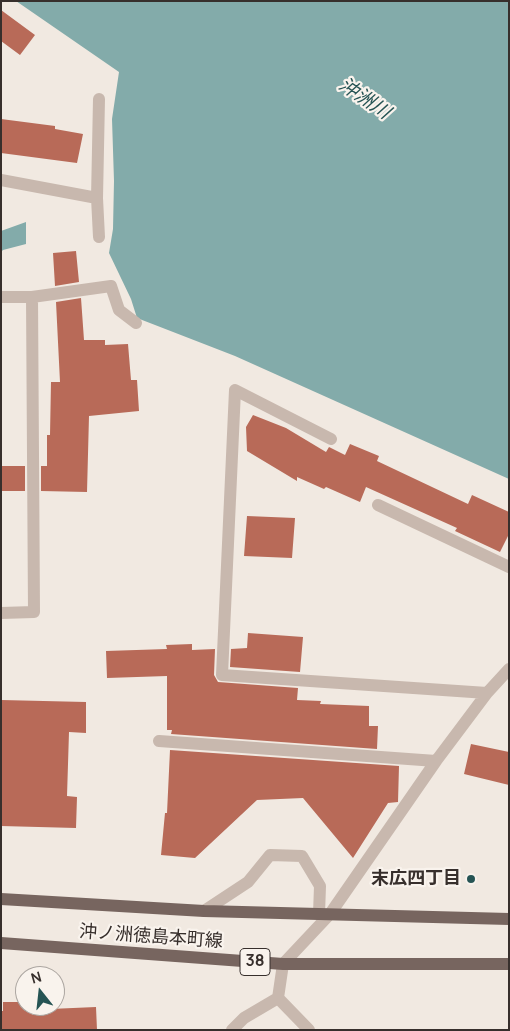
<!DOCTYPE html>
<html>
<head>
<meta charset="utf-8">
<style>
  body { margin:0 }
  #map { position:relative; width:510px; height:1031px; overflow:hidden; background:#f1e9e1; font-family:Manrope,sans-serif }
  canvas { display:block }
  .frame { position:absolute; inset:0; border:2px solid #372f2c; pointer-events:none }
  .north { position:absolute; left:15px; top:966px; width:50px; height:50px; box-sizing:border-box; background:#f9f3ed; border:1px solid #aba5a0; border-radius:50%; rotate:344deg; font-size:14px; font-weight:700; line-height:20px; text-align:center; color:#372f2c }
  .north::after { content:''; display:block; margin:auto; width:18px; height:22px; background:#265454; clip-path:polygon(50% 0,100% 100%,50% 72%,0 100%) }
</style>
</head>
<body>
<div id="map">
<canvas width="510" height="1031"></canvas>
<div class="frame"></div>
<div class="north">N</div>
</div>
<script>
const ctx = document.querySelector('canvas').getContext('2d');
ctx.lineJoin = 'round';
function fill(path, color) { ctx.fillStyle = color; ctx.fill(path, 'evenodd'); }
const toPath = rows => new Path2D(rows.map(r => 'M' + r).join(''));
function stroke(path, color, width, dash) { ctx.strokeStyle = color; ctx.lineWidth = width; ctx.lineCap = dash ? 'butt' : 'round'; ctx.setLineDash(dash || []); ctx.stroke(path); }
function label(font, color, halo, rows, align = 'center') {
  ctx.font = font + ' Manrope,"Noto Sans JP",sans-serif'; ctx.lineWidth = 4.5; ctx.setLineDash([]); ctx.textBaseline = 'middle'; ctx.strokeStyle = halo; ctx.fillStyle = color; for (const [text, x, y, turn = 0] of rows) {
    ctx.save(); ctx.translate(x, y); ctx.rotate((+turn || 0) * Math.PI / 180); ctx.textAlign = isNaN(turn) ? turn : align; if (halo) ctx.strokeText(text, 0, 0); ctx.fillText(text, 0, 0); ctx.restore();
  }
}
fill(toPath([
  [16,1,509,1,509,479,235,356,137,318,131,299,109,253,113,229,114,181,112,119,119,72],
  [26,222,26,244,3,250,1,252,1,231]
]), '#83abaa');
fill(toPath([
  [1,10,35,35,20,55,1,41],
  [1,119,55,126,55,129,83,134,77,163,1,153],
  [76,251,79,282,55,286,53,253],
  [81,298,84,340,105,340,105,345,128,344,131,380,137,380,139,411,89,416,87,492,41,491,41,466,47,466,47,435,50,435,51,382,60,382,56,302],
  [253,415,286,428,326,452,329,447,345,455,350,444,379,456,377,461,468,504,472,495,509,512,509,534,500,552,455,531,457,528,366,487,360,502,326,487,324,489,297,477,297,481,247,451,246,427],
  [1,466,25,466,25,491,1,491],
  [247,516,295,518,292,558,244,556],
  [248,633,303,637,300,672,230,667,231,649,247,648],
  [192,644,192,650,215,649,214,675,218,682,298,688,297,700,321,701,320,704,369,706,369,726,378,726,377,749,171,734,172,730,167,730,167,676,107,678,106,651,167,649,166,645],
  [1,700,86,702,86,733,69,732,67,796,77,797,76,828,1,826],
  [471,744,509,752,509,785,464,774],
  [170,750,399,766,398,802,388,803,353,858,303,798,257,800,195,858,161,855,165,813,167,813],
  [3,1002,25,1002,27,1010,96,1007,97,1030,1,1030,1,1011,3,1011]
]), '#b86a58');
stroke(toPath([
  [204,911,248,882,270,855,302,856,320,886,319,914]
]), '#c8b8ae', 12);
stroke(toPath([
  [1,180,97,198,99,237],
  [97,198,99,99],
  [1,297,32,297,111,286,119,310,136,323],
  [331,439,235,390,222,675,487,693],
  [378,505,509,567],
  [1,613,34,612,32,297],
  [159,741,436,761],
  [232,1030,244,1018,278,998],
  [309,1030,278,998,283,964,330,914,436,761,487,693,509,669]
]), '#c8b8ae', 12);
stroke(toPath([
  [1,899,204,911,509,919],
  [1,943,283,964,509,964]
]), '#77655f', 12);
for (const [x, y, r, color] of [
  [471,879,5,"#265454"]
]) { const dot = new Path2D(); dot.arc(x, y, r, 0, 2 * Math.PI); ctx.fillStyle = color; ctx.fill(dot); stroke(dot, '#f9f3ed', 2); }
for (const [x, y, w] of [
  [255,962,30]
]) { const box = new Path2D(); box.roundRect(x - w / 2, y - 13.5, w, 27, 4); ctx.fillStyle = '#f9f3ed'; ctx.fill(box); stroke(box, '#372f2c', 1); }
label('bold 16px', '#372f2c', null, [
  ["38",255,962]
]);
label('bold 18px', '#372f2c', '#f9f3ed', [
  ["末広四丁目",461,879]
], 'right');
label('18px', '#372f2c', '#f9f3ed', [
  ["沖ノ洲徳島本町線",151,937,4]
]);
label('italic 19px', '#265454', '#f9f3ed', [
  ["沖洲川",364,99,34]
]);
</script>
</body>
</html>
